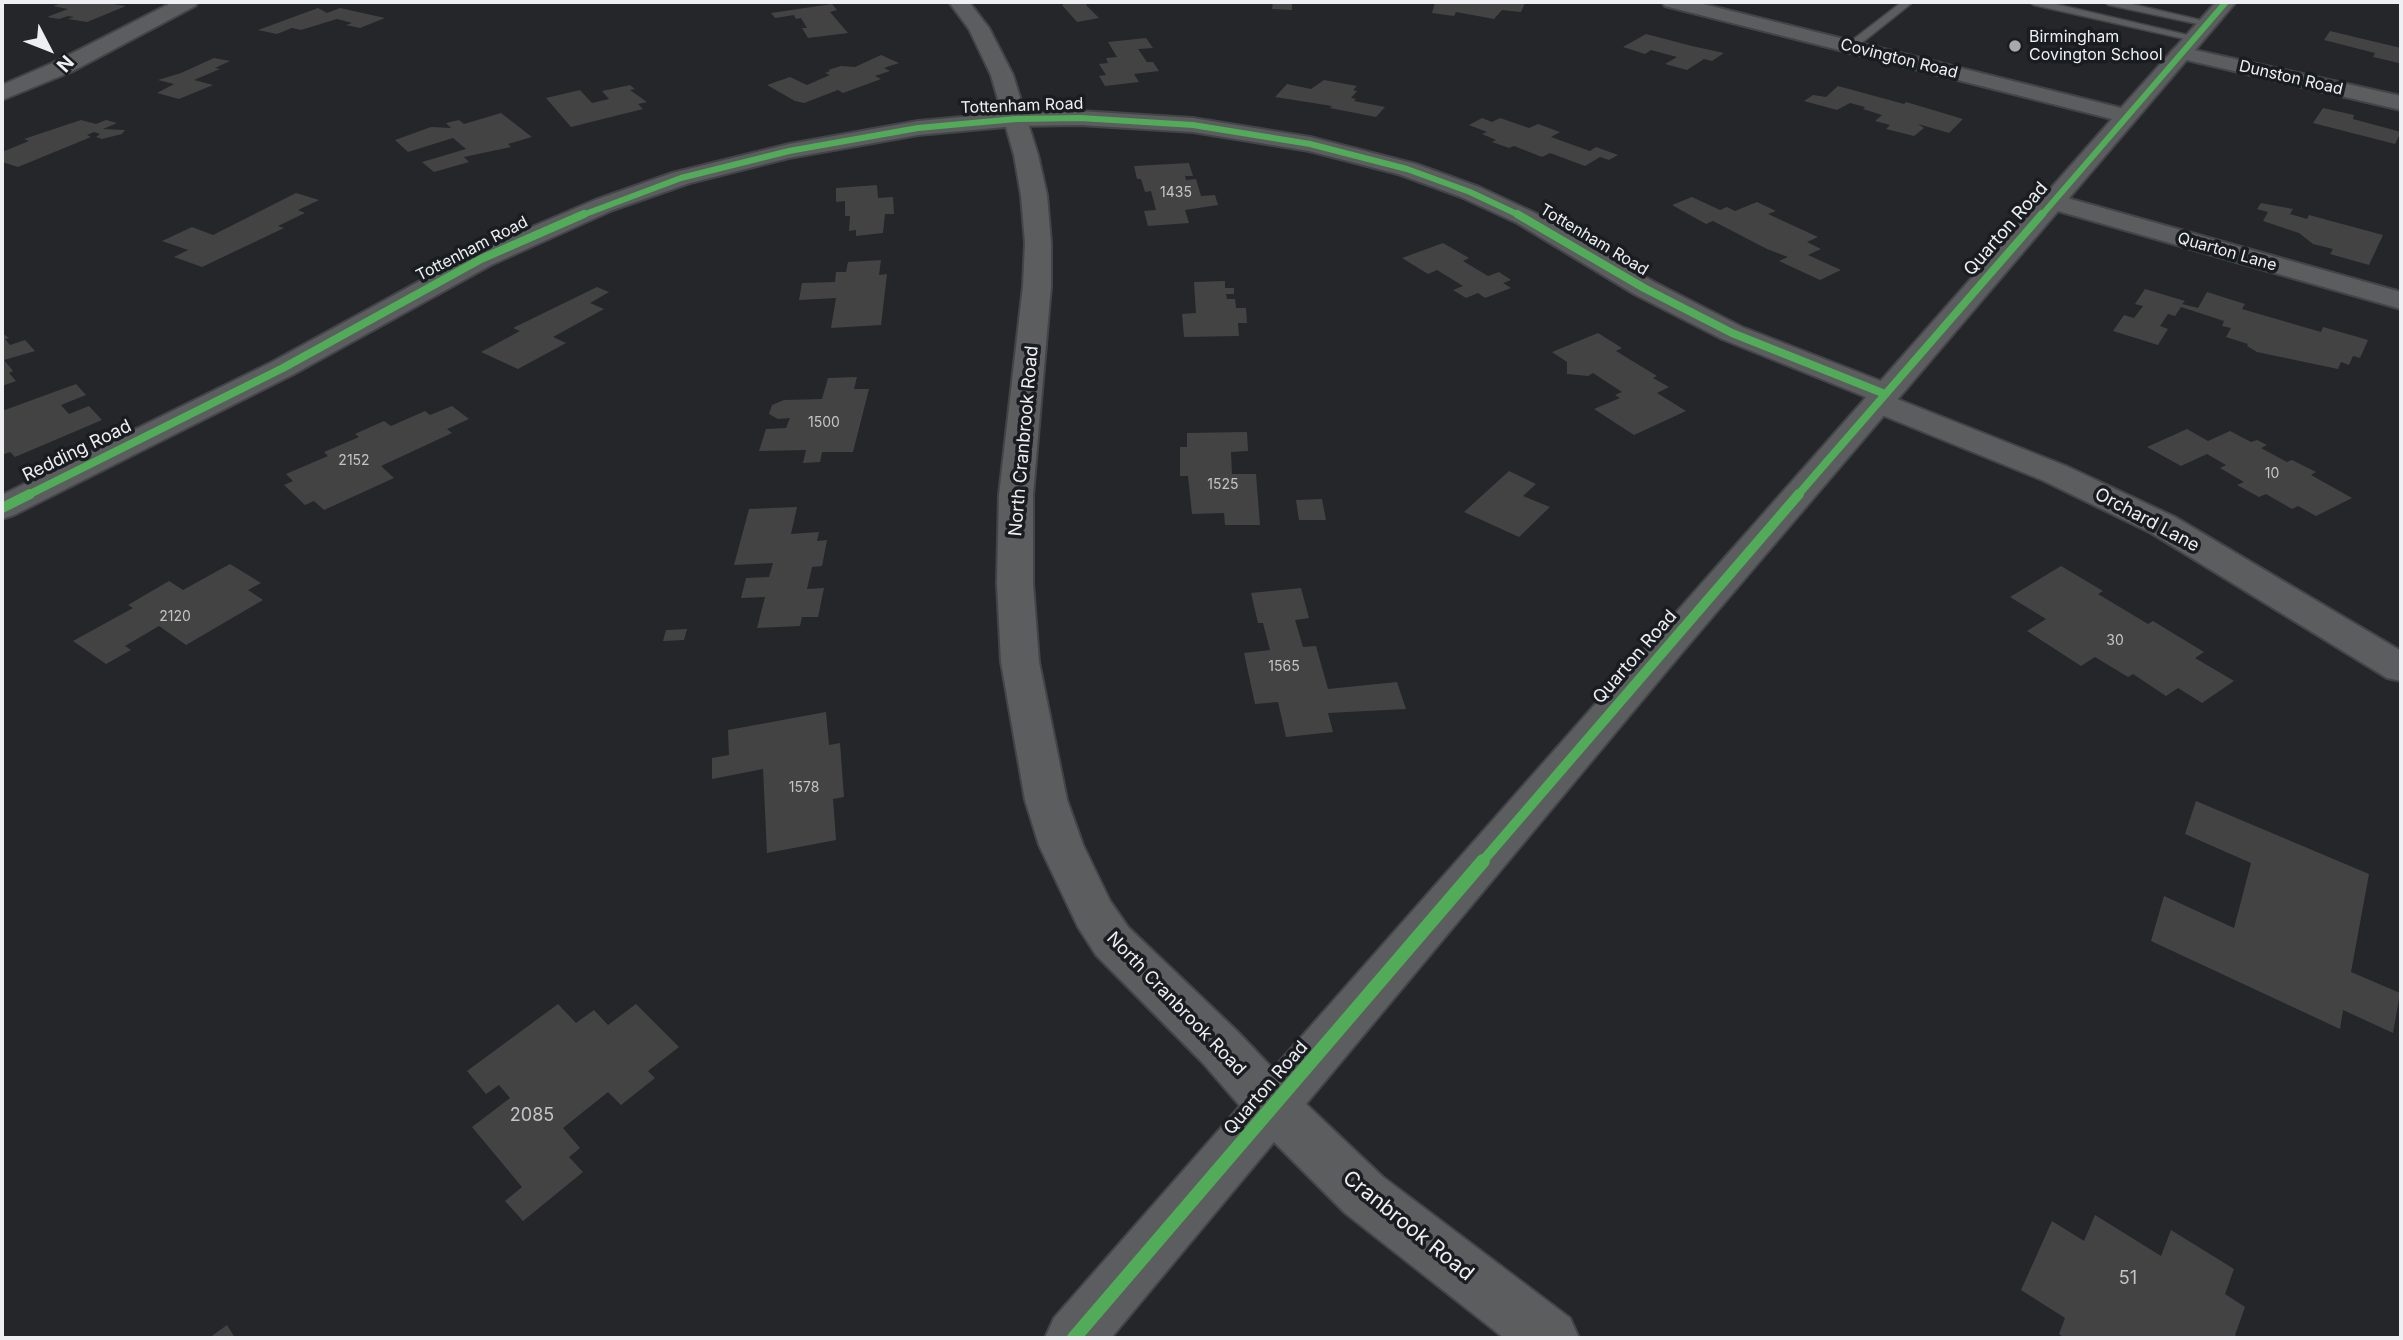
<!DOCTYPE html>
<html>
<head>
<meta charset="utf-8">
<style>
  body { margin:0 }
  #map { position:relative; width:2403px; height:1340px; overflow:hidden; background:#242629; font-family:Inter,sans-serif }
  canvas { display:block }
  .frame { position:absolute; inset:0; border:4px solid #edeff2; pointer-events:none }
  .north { position:absolute; left:14px; top:14px; width:70px; height:70px; -webkit-text-stroke:5px #191d21; paint-order:stroke; rotate:132deg; font-size:19px; font-weight:700; line-height:28px; text-align:center; color:#edeff2 }
  .north::after { content:''; display:block; margin:auto; width:24px; height:32px; background:#edeff2; clip-path:polygon(50% 0,100% 100%,50% 72%,0 100%) }
</style>
</head>
<body>
<div id="map">
<canvas width="2403" height="1340"></canvas>
<div class="frame"></div>
<div class="north">N</div>
</div>
<script>
const ctx = document.querySelector('canvas').getContext('2d');
ctx.lineJoin = 'round';
function fill(path, color) { ctx.fillStyle = color; ctx.fill(path, 'evenodd'); }
const toPath = rows => new Path2D(rows.map(r => 'M' + r).join(''));
function stroke(path, color, width, dash) { ctx.strokeStyle = color; ctx.lineWidth = width; ctx.lineCap = dash ? 'butt' : 'round'; ctx.setLineDash(dash || []); ctx.stroke(path); }
function label(font, color, halo, rows, align = 'center') {
  ctx.font = font + ' Inter,sans-serif'; ctx.lineWidth = 7; ctx.setLineDash([]); ctx.textBaseline = 'middle'; ctx.strokeStyle = halo; ctx.fillStyle = color; for (const [text, x, y, turn = 0] of rows) {
    ctx.save(); ctx.translate(x, y); ctx.rotate((+turn || 0) * Math.PI / 180); ctx.textAlign = isNaN(turn) ? turn : align; if (halo) ctx.strokeText(text, 0, 0); ctx.fillText(text, 0, 0); ctx.restore();
  }
}
fill(toPath([
  [65,2,99,2,126,6,87,22,68,19,74,17,68,16,59,19,47,17,68,9,53,6],
  [1067,2,1090,2,1086,5,1099,18,1077,22,1062,5],
  [1273,2,1292,2,1292,10,1272,9],
  [1435,2,1511,2,1525,3,1521,12,1502,10,1494,19,1456,12,1454,16,1432,13],
  [832,4,837,10,830,12,848,33,808,38,802,28,807,28,801,18,796,19,794,15,775,18,771,13],
  [318,8,327,13,340,8,385,18,360,28,346,25,352,23,337,19,301,30,292,28,277,34,258,30],
  [2330,31,2401,48,2401,58,2399,63,2373,57,2375,53,2324,40],
  [1646,34,1692,46,1724,53,1712,61,1704,59,1687,70,1665,64,1677,57,1651,50,1645,54,1623,47],
  [1146,38,1153,48,1138,49,1147,62,1153,62,1159,71,1134,74,1139,82,1105,86,1099,76,1106,75,1099,64,1108,63,1106,58,1117,57,1108,42],
  [881,55,899,63,884,68,890,71,875,76,881,79,843,93,838,90,804,103,795,101,767,85,790,77,807,85,830,75,825,73,830,71,828,70,841,66,855,67],
  [214,58,230,61,215,68,220,69,194,80,213,85,179,99,157,93,174,84,158,80,181,73],
  [1324,80,1357,86,1353,90,1357,91,1351,98,1356,99,1354,101,1385,107,1376,117,1330,108,1332,106,1275,97,1287,84,1311,89],
  [630,85,635,89,630,90,647,102,638,104,643,109,571,127,546,98,580,90,592,103,609,99,602,91],
  [1838,86,1904,104,1906,102,1963,119,1949,133,1918,124,1924,128,1914,136,1886,129,1890,125,1875,121,1882,115,1863,109,1865,107,1850,103,1837,110,1804,101,1813,95,1826,97],
  [2323,108,2354,115,2353,119,2401,132,2395,144,2313,123],
  [501,113,532,137,508,144,511,147,464,157,469,162,434,172,422,162,466,149,453,138,408,152,395,140,431,127,451,128,446,123,459,120,464,124],
  [1482,118,1492,122,1500,118,1529,128,1538,124,1560,132,1551,137,1590,151,1596,147,1618,155,1609,160,1600,157,1585,166,1550,153,1542,157,1514,146,1509,148,1492,142,1496,140,1482,134,1487,132,1469,125],
  [81,120,96,124,106,120,117,123,103,129,125,130,122,134,102,139,96,137,100,134,94,132,87,135,91,137,18,167,2,162,2,152,29,141,24,139],
  [1189,163,1193,176,1185,176,1186,180,1196,179,1201,196,1215,195,1218,205,1185,210,1189,223,1148,226,1144,211,1156,210,1151,191,1145,192,1141,179,1137,179,1134,166],
  [877,185,878,198,893,197,894,214,885,214,883,233,856,236,856,230,849,231,850,216,845,216,845,201,836,202,836,188],
  [296,193,319,200,298,210,305,213,278,226,284,228,202,267,174,257,188,250,162,241,192,227,213,235],
  [1692,197,1720,210,1727,207,1735,211,1757,202,1776,211,1768,214,1818,237,1807,242,1821,249,1808,255,1841,270,1820,280,1779,261,1788,257,1767,249,1713,221,1706,224,1672,205],
  [2261,203,2293,209,2290,214,2307,219,2309,215,2383,235,2369,265,2330,254,2333,249,2313,244,2299,233,2263,221,2268,212,2257,209],
  [1443,243,1469,258,1463,261,1488,276,1499,272,1511,280,1503,283,1511,288,1485,298,1478,293,1466,298,1453,290,1463,286,1437,270,1428,274,1402,258],
  [881,260,879,275,887,274,881,325,831,328,836,298,799,300,802,283,835,282,836,272,846,272,848,262],
  [1225,281,1225,288,1234,288,1234,294,1226,294,1227,299,1235,299,1236,308,1246,308,1247,323,1238,323,1239,336,1184,337,1182,314,1196,313,1194,282],
  [597,287,609,292,590,303,604,309,553,337,566,343,518,369,481,352,520,331,513,328],
  [2145,289,2185,301,2182,304,2198,308,2207,292,2245,304,2242,309,2321,332,2323,327,2368,340,2360,358,2353,356,2349,365,2341,362,2338,369,2257,352,2247,346,2248,344,2226,337,2231,328,2222,326,2224,321,2181,307,2175,316,2168,314,2160,326,2168,329,2158,345,2113,331,2124,315,2134,318,2143,306,2135,304],
  [2,333,9,338,5,339,10,345,25,340,35,351,4,360,13,371,9,373,16,381,2,386],
  [1598,333,1622,348,1616,351,1657,376,1653,378,1669,387,1657,393,1686,411,1634,435,1594,409,1620,398,1615,395,1622,392,1593,373,1588,376,1567,374,1567,362,1552,352],
  [857,377,854,389,869,389,853,452,822,452,820,462,803,463,806,450,759,451,766,429,786,428,790,418,778,419,769,414,772,405,784,400,822,399,828,378],
  [76,384,86,395,61,405,69,414,89,406,102,420,15,457,10,452,2,455,2,411],
  [452,406,469,419,447,429,452,433,381,466,394,478,324,510,314,501,305,505,284,485,293,481,286,474,328,456,324,452,359,437,355,434,384,421,391,426,425,411,430,415],
  [2187,429,2208,441,2230,431,2251,442,2257,440,2267,445,2261,448,2287,462,2292,460,2316,472,2311,475,2352,498,2316,516,2298,506,2292,509,2266,494,2259,497,2237,485,2244,482,2220,468,2226,465,2207,454,2181,466,2147,447],
  [1247,432,1248,451,1231,452,1232,474,1256,474,1260,525,1225,525,1224,513,1192,514,1188,476,1180,476,1180,447,1187,447,1187,433],
  [1509,471,1536,484,1523,496,1550,507,1519,537,1464,512],
  [1322,499,1326,520,1299,520,1296,500],
  [797,507,791,534,819,532,817,541,827,540,822,566,812,567,807,589,824,588,818,617,802,617,800,626,757,628,765,597,741,598,746,578,769,577,773,563,734,565,749,509],
  [230,564,261,583,248,590,263,600,186,645,159,626,125,646,131,650,106,664,73,641,133,608,128,605,169,581,183,590],
  [2061,566,2103,591,2098,594,2148,624,2153,621,2204,652,2195,658,2234,681,2202,703,2178,688,2166,696,2133,674,2128,677,2095,657,2081,666,2027,631,2046,619,2010,597],
  [1301,588,1309,618,1295,620,1303,647,1316,646,1328,689,1397,682,1406,709,1328,713,1333,732,1286,737,1278,702,1255,704,1244,653,1270,650,1263,623,1258,623,1251,593],
  [687,629,684,640,663,641,666,630],
  [826,712,829,745,840,743,844,797,833,799,836,840,767,853,763,769,712,779,712,758,729,755,728,730],
  [2196,801,2369,874,2351,972,2400,993,2393,1033,2343,1010,2340,1029,2151,941,2164,896,2234,928,2251,863,2185,834],
  [558,1004,576,1023,594,1010,608,1025,636,1004,679,1047,648,1071,655,1078,621,1105,608,1092,563,1128,580,1148,569,1157,583,1172,523,1221,505,1201,522,1187,472,1127,510,1098,499,1085,486,1094,467,1071],
  [2095,1215,2161,1256,2171,1230,2234,1269,2225,1294,2245,1307,2235,1335,2240,1338,2065,1338,2059,1334,2065,1318,2021,1290,2052,1221,2084,1241],
  [227,1325,235,1338,209,1338]
]), '#444344');
const service = toPath([
  [1902,2,1913,2,1854,49,1846,49,1846,45,1902,2],
  [2029,2,2047,2,2200,38,2194,41,2034,5,2029,2],
  [2104,2,2123,2,2213,23,2207,26,2109,5,2104,2]
]);
const minor = toPath([
  [173,2,198,2,195,6,73,71,2,100,2,85,57,61,173,2],
  [2181,47,2401,96,2401,110,2174,57,2170,53,2174,49,2181,47],
  [1080,111,1193,118,1310,137,1416,164,1479,187,1535,213,1654,282,1742,327,1896,387,1900,394,1897,399,2066,466,2175,517,2401,651,2401,681,2387,678,2151,533,2042,480,1867,409,1863,402,1866,397,1722,339,1634,294,1517,223,1461,197,1398,174,1309,151,1193,132,1080,125,1016,126,918,135,789,158,690,183,613,210,491,265,294,374,14,515,2,519,2,495,272,362,471,253,595,200,672,173,789,144,918,121,1016,112,1080,111],
  [2053,194,2401,292,2401,309,2044,207,2040,202,2044,197,2053,194]
]);
const tertiary = toPath([
  [949,2,969,2,989,28,1013,75,1038,155,1047,195,1051,243,1051,286,1033,495,1033,583,1039,662,1067,800,1083,845,1110,901,1128,927,1237,1031,1273,1069,2112,119,1665,6,1662,2,1695,2,2121,108,2216,2,2236,2,1685,649,1306,1104,1383,1177,1570,1318,1579,1338,1504,1338,1345,1213,1274,1142,1111,1338,1045,1338,1054,1318,1240,1106,1203,1063,1096,955,1078,927,1039,845,1025,800,1001,662,997,583,999,495,1023,286,1025,243,1021,195,1014,155,991,75,969,29,949,2]
]);
stroke(service, '#434447', 3);
stroke(minor, '#434447', 4);
stroke(tertiary, '#434447', 4);
fill(service, '#5b5d5f');
fill(minor, '#5b5d5f');
fill(tertiary, '#5b5d5f');
stroke(toPath([
  [580,216,681,178,789,151,918,128,1016,119,1080,118,1193,125,1310,144,1407,169,1470,192,1521,216],
  [2041,216,2226,2]
]), '#51ab58', 6);
stroke(toPath([
  [1517,214,1644,288,1732,333,1885,394],
  [26,496,283,368,481,259,584,214],
  [1797,496,2042,214]
]), '#51ab58', 8);
stroke(toPath([
  [2,508,30,494],
  [1482,862,1799,494]
]), '#51ab58', 10);
stroke(toPath([
  [1074,1338,1483,861]
]), '#51ab58', 14);
for (const [x, y, r, color] of [
  [2015,46,7,"#a7a9ac"]
]) { const dot = new Path2D(); dot.arc(x, y, r, 0, 2 * Math.PI); ctx.fillStyle = color; ctx.fill(dot); stroke(dot, '#191d21', 2.5); }
label('14px', '#c3c4c6', null, [
  ["1435",1176,193],
  ["1500",824,423],
  ["2152",354,461],
  ["10",2272,474],
  ["1525",1223,485],
  ["2120",175,617],
  ["30",2115,641],
  ["1565",1284,667],
  ["1578",804,788]
]);
label('16px', '#edeff2', '#191d21', [
  ["Birmingham",2029,37],
  ["Covington School",2029,55]
], 'left');
label('16px', '#edeff2', '#191d21', [
  ["Covington Road",1899,59,14],
  ["Dunston Road",2291,78,13],
  ["Tottenham Road",1022,106,-2],
  ["Tottenham Road",1594,240,31],
  ["Tottenham Road",472,249,-27],
  ["Quarton Lane",2227,252,16]
]);
label('18px', '#edeff2', '#191d21', [
  ["Quarton Road",2006,229,-49],
  ["North Cranbrook Road",1024,441,-85],
  ["Redding Road",77,451,-26],
  ["Orchard Lane",2147,520,28],
  ["Quarton Road",1635,657,-49],
  ["North Cranbrook Road",1176,1004,46],
  ["Quarton Road",1266,1088,-49]
]);
label('18px', '#c3c4c6', null, [
  ["2085",532,1116],
  ["51",2128,1279]
]);
label('21px', '#edeff2', '#191d21', [
  ["Cranbrook Road",1408,1226,39]
]);
</script>
</body>
</html>
